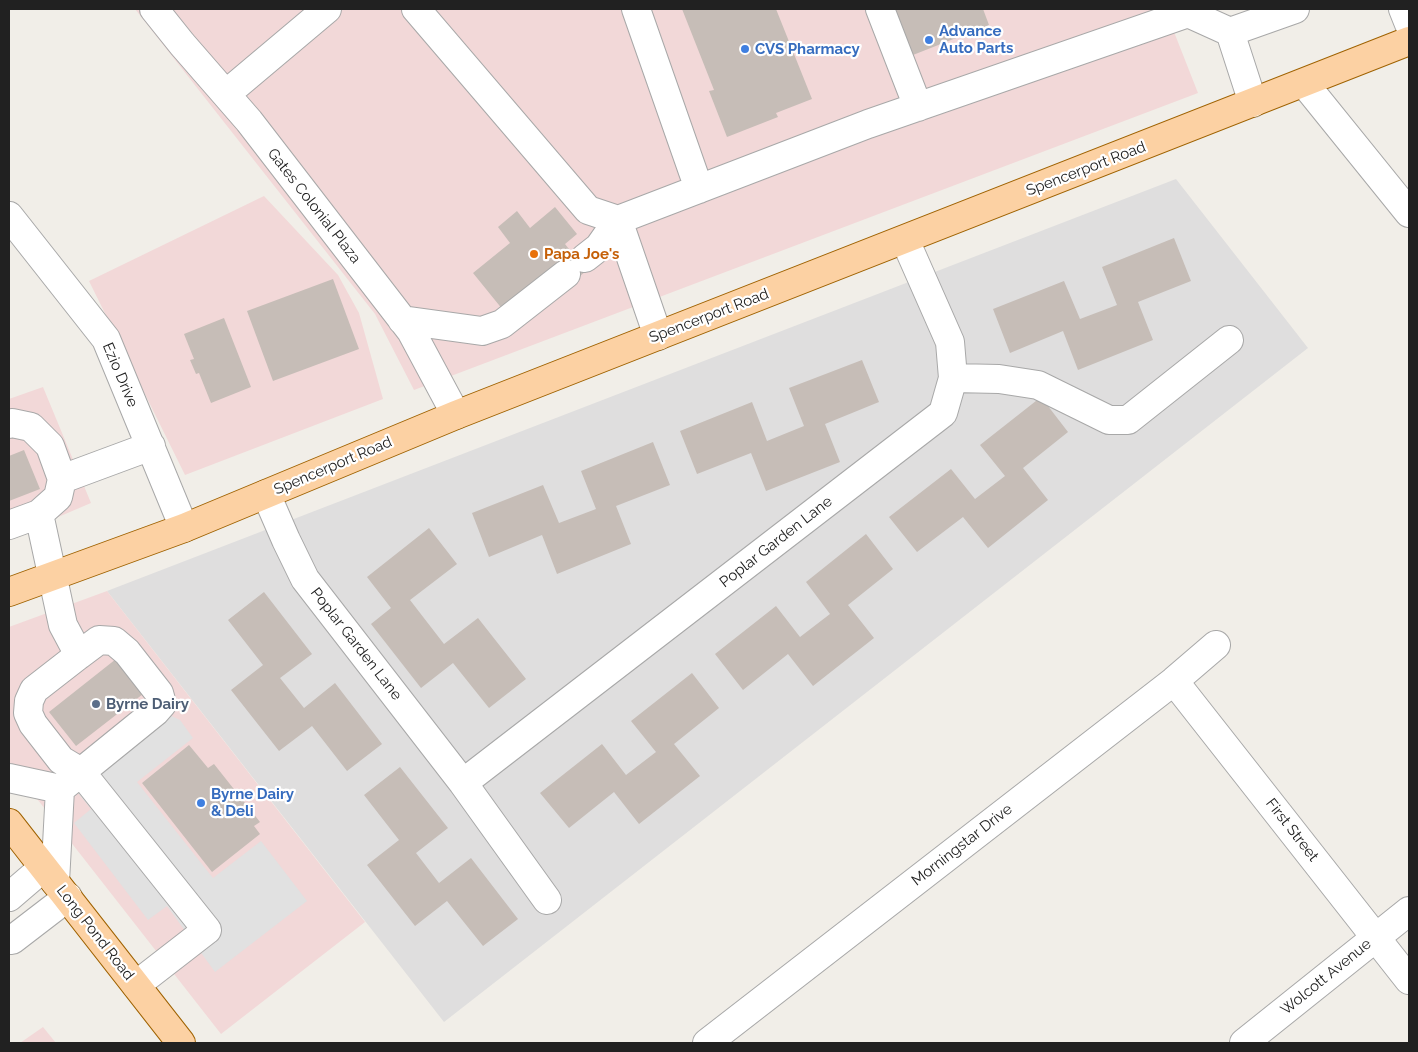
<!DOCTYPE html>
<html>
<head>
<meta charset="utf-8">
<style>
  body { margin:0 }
  #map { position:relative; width:1418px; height:1052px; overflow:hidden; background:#f1eee8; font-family:Raleway,sans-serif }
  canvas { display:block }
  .frame { position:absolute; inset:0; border:10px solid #212121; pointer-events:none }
</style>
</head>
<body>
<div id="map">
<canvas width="1418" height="1052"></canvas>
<div class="frame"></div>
</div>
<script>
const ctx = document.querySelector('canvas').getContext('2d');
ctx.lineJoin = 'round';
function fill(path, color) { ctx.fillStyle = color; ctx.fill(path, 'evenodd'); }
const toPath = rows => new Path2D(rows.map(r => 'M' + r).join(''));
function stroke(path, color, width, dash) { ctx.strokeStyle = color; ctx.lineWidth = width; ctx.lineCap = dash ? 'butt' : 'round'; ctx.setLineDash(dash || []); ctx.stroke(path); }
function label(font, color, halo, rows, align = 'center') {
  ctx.font = font + ' Raleway,sans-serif'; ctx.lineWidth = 4.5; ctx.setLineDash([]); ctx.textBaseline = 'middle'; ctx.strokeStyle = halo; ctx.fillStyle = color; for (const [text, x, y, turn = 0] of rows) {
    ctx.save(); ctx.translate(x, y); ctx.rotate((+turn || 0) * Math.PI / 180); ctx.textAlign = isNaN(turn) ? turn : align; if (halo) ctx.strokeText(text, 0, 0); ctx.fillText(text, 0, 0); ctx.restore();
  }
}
fill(toPath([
  [1176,179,1308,348,444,1022,107,591]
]), '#dfdede');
fill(toPath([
  [135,9,1165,9,1198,93,414,390,375,314],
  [264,196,338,275,359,313,383,399,185,475,89,281],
  [43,387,91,503,9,538,9,399],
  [107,591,365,922,221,1034,9,763,9,627],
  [43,1027,56,1043,20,1043]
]), '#f2d8d8');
fill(toPath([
  [150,706,180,720,193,738,137,782,213,878,261,841,307,901,215,972,167,906,148,920,74,823,91,809,63,775]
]), '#e1e1e1');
fill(toPath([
  [682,9,776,9,812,99,776,113,778,117,727,137,709,91,714,90],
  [895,9,983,9,989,25,913,55],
  [555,207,577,234,565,244,586,271,573,282,503,310,473,273,510,243,498,227,517,211,530,228],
  [1174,238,1191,281,1138,302,1153,340,1078,370,1063,331,1010,353,993,309,1064,281,1080,319,1117,305,1102,267],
  [333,279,359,349,273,381,247,311],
  [224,318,251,387,211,403,199,373,196,374,190,360,194,359,184,334],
  [862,360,879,402,825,424,840,462,766,491,751,453,697,474,680,431,752,402,767,441,804,426,789,388],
  [1041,397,1068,432,1023,468,1048,500,988,548,963,517,917,552,889,517,951,469,975,499,1005,476,980,445],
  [653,442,670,485,616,506,631,544,557,574,542,535,489,557,472,513,543,485,559,523,596,509,581,471],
  [24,450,40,489,9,501,9,456],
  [429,528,457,564,410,600,444,644,478,618,526,679,489,708,453,663,421,688,371,624,391,608,367,577],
  [866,534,893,569,848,605,874,638,813,686,788,654,743,690,715,654,776,606,800,637,830,614,806,582],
  [264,592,312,654,280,678,304,708,335,683,382,744,347,771,312,726,279,751,231,690,263,665,228,620],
  [116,659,143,694,76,746,49,712],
  [692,673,719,708,674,744,700,776,639,824,614,792,569,828,540,793,602,744,626,775,656,752,631,721],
  [189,745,208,768,214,764,260,822,254,826,260,834,212,872,142,783],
  [400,767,448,828,416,853,439,883,471,858,518,919,483,946,447,901,415,926,367,865,399,840,364,795]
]), '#c6bdb7');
const minor = toPath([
  [154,9,182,44,249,121,411,331,456,415],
  [416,9,588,210,618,220,599,247,585,258],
  [636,9,699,189],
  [880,9,918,107],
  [1403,9,1409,24],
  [1304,83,1409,213],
  [226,94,327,9],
  [1253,103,1230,32,1295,9],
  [9,216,106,339,184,528],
  [402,320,482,331,502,324,566,274],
  [658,336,618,220,868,124,1188,13,1230,32],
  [953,378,999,379,1038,385,1109,420,1128,420,1229,340],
  [9,424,12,423,31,427,50,446,62,479,151,446],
  [266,494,286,540,305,579,463,783,547,900],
  [39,514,63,625,79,655,99,640,114,641,127,652,159,693,162,704,155,712,81,772,207,930,136,985],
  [9,525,39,514,58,497,62,479],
  [1174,681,1409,980],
  [9,778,60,789],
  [463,783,943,413,953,378,950,342,905,240],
  [55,882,60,789,81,772,61,760,33,724,28,713,29,701,34,690,79,655],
  [9,897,44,867],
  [9,940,12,940,68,897],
  [707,1043,1174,681,1216,645],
  [1244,1043,1409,911]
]);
const major = toPath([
  [9,592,184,528,456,415,1409,41],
  [9,823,181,1043]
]);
stroke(minor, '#a8a8a8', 30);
stroke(major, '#9f6200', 30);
stroke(minor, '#fff', 28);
stroke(major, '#fcd1a3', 28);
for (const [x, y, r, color] of [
  [929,40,5,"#3f7fe0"],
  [745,49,5,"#3f7fe0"],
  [534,254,5,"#e8710a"],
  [96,704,5,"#5c6f8a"],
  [201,803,5,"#3f7fe0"]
]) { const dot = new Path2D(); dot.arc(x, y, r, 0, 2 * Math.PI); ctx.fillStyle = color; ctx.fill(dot); stroke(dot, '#fff', 2); }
label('bold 15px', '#366cbe', '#fff', [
  ["Advance",939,31],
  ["Auto Parts",939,48],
  ["CVS Pharmacy",755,49],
  ["Byrne Dairy",211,794],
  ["& Deli",211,811]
], 'left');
label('15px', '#212121', '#fff', [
  ["Spencerport Road",1086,169,-21],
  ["Gates Colonial Plaza",314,206,52],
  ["Spencerport Road",709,316,-21],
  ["Ezio Drive",120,375,67],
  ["Spencerport Road",333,466,-23],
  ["Poplar Garden Lane",776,542,-38],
  ["Poplar Garden Lane",356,644,52],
  ["First Street",1292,830,52],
  ["Morningstar Drive",962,845,-38],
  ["Long Pond Road",95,933,52],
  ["Wolcott Avenue",1326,977,-39]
]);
label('bold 15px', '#c56008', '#fff', [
  ["Papa Joe's",544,254]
], 'left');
label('bold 15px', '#4e5e75', '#fff', [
  ["Byrne Dairy",106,704]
], 'left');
</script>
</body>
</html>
